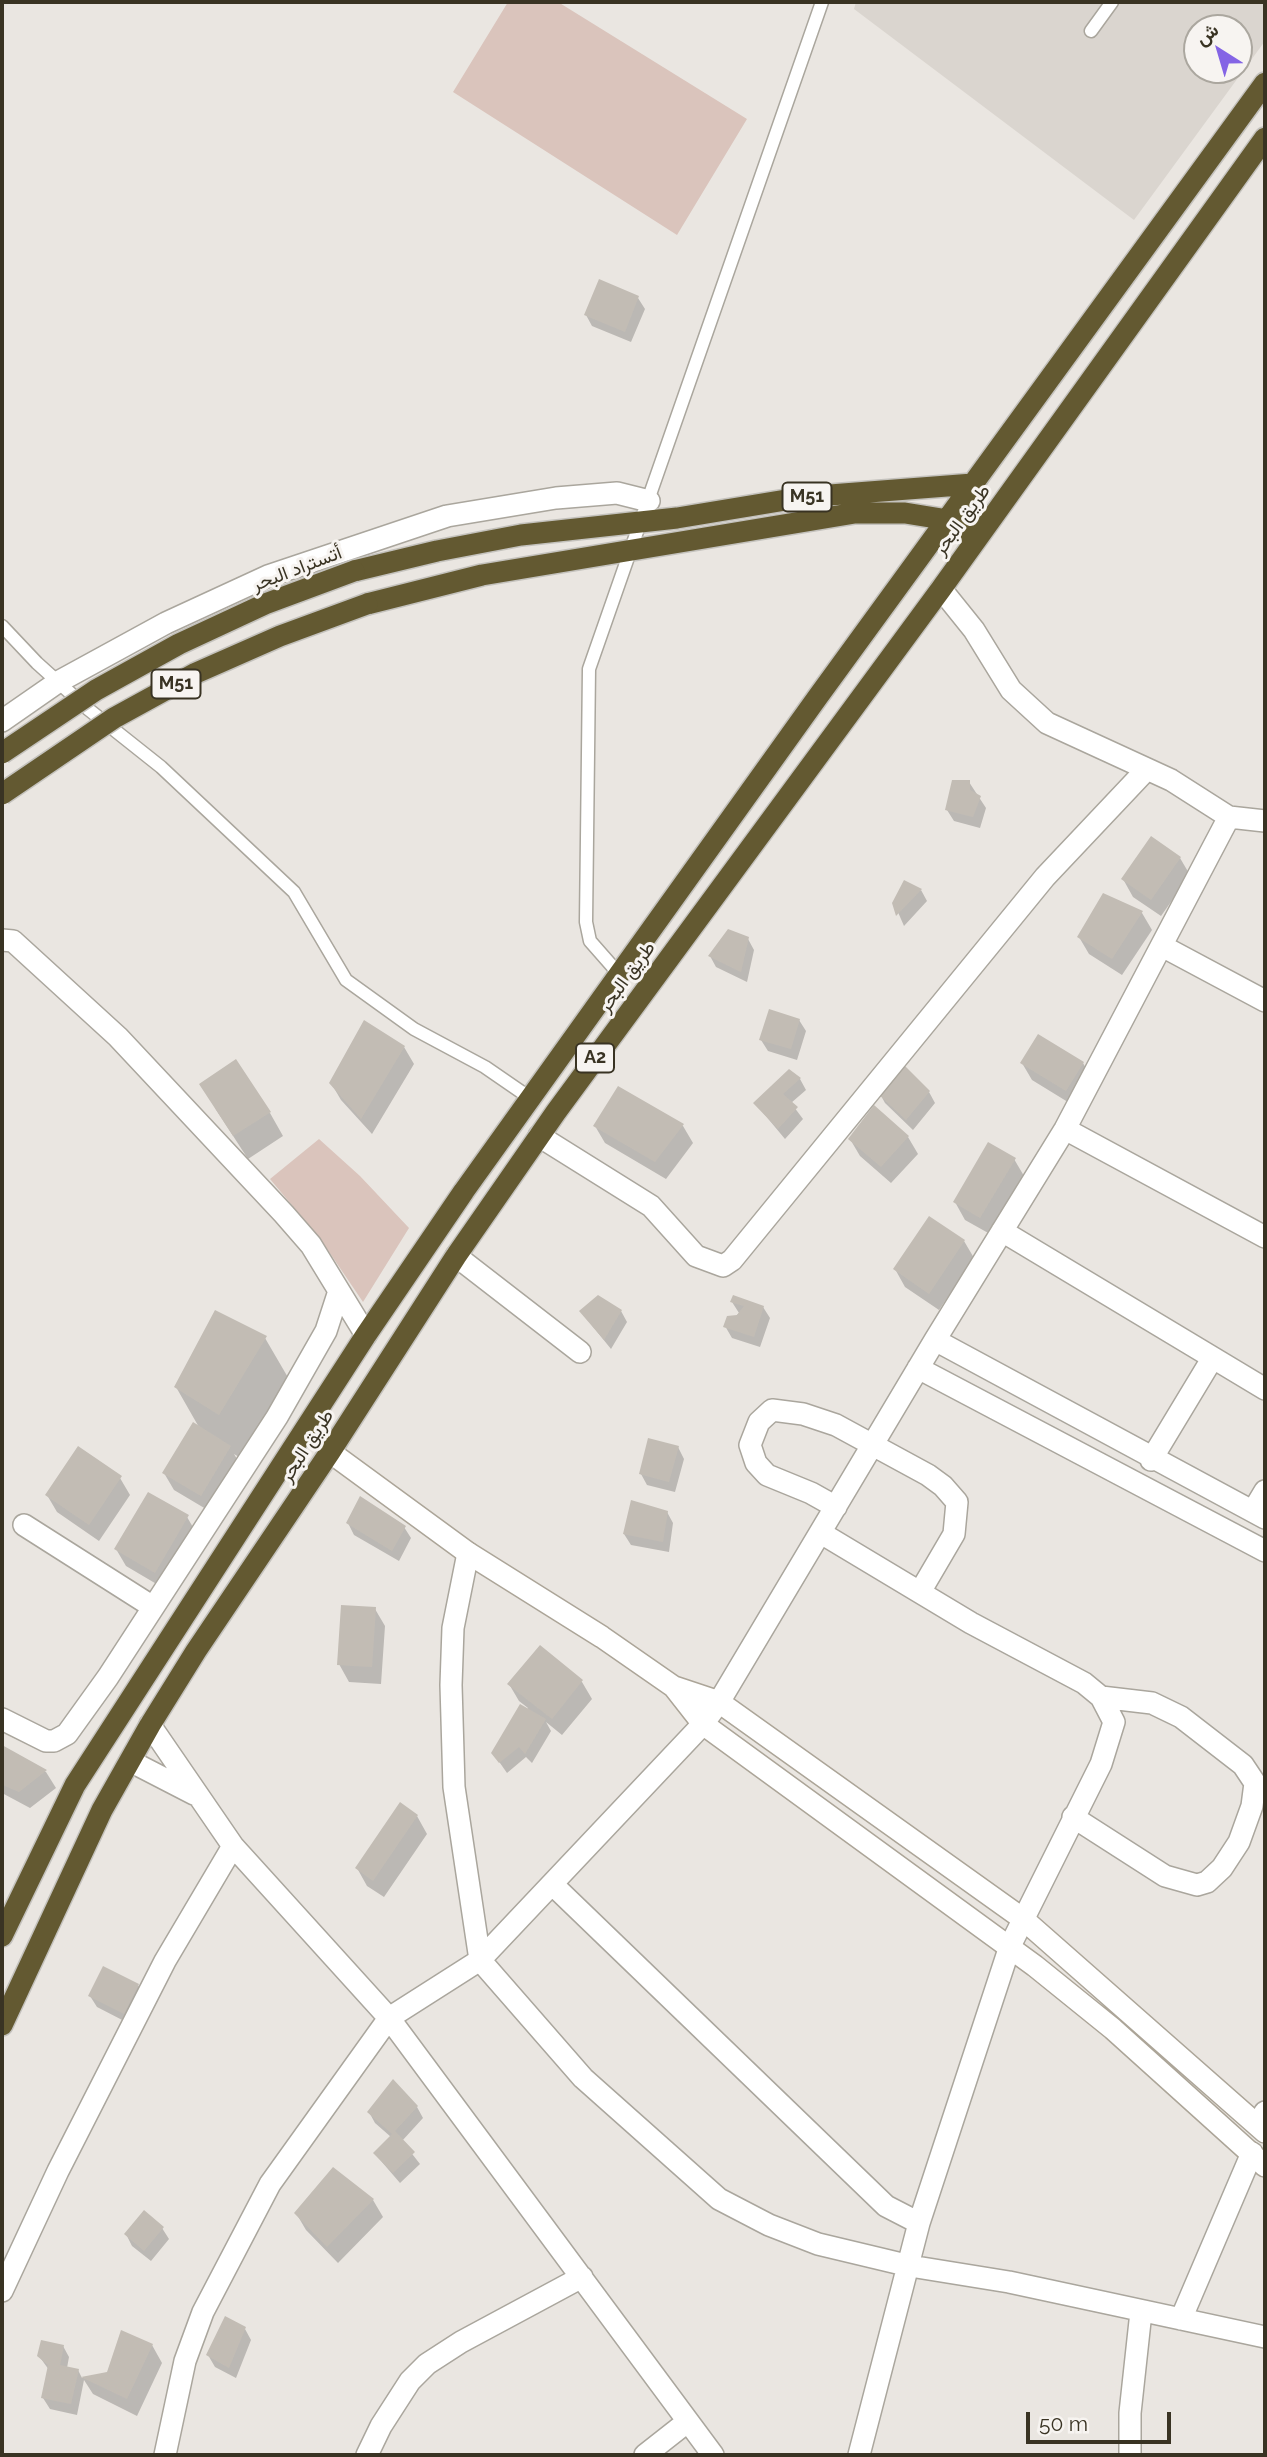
<!DOCTYPE html>
<html>
<head>
<meta charset="utf-8">
<style>
  body { margin:0 }
  #map { position:relative; width:1267px; height:2457px; overflow:hidden; background:#eae6e1; font-family:Raleway,Vazirmatn,sans-serif }
  canvas { display:block }
  .frame { position:absolute; inset:0; border:4px solid #393323; pointer-events:none }
  .north { position:absolute; left:1183px; top:14px; width:70px; height:70px; box-sizing:border-box; background:#f7f4f1; border:2px solid #aba79f; border-radius:50%; rotate:323deg; font-size:19px; font-weight:700; line-height:28px; text-align:center; color:#393323 }
  .north::after { content:''; display:block; margin:auto; width:24px; height:32px; background:#8464e5; clip-path:polygon(50% 0,100% 100%,50% 72%,0 100%) }
  .scale { position:absolute; left:1026px; top:2412px; width:145px; height:32px; box-sizing:border-box; border:4px solid #393323; border-top:0; padding-left:9px; font-size:21px; line-height:24px; white-space:nowrap; color:#393323; -webkit-text-stroke:5px #f7f4f1; paint-order:stroke }
</style>
</head>
<body>
<div id="map">
<canvas width="1267" height="2457"></canvas>
<div class="frame"></div>
<div class="north">ش</div>
<div class="scale">50 m</div>
</div>
<script>
const ctx = document.querySelector('canvas').getContext('2d');
ctx.lineJoin = 'round';
function fill(path, color) { ctx.fillStyle = color; ctx.fill(path, 'evenodd'); }
const toPath = rows => new Path2D(rows.map(r => 'M' + r).join(''));
function stroke(path, color, width, dash) { ctx.strokeStyle = color; ctx.lineWidth = width; ctx.lineCap = dash ? 'butt' : 'round'; ctx.setLineDash(dash || []); ctx.stroke(path); }
function label(font, color, halo, rows, align = 'center') {
  ctx.font = font + ' Raleway,Vazirmatn,sans-serif'; ctx.lineWidth = 6; ctx.setLineDash([]); ctx.textBaseline = 'middle'; ctx.strokeStyle = halo; ctx.fillStyle = color; for (const [text, x, y, turn = 0] of rows) {
    ctx.save(); ctx.translate(x, y); ctx.rotate((+turn || 0) * Math.PI / 180); ctx.textAlign = isNaN(turn) ? turn : align; if (halo) ctx.strokeText(text, 0, 0); ctx.fillText(text, 0, 0); ctx.restore();
  }
}
fill(toPath([
  [856,2,1265,2,1265,41,1134,220,854,9],
  [1197,28,1239,28,1239,70,1197,70]
]), '#dad5cf');
fill(toPath([
  [508,2,558,2,747,119,677,235,453,92],
  [319,1139,360,1176,409,1228,363,1302,321,1240,270,1179]
]), '#dac4bc');
fill(toPath([
  [638,298,645,309,631,342,592,326,586,315],
  [969,782,986,808,980,828,954,821,947,810],
  [1180,858,1190,875,1161,916,1133,897,1123,879],
  [921,890,927,901,904,926,894,903],
  [1103,895,1142,913,1152,930,1122,975,1089,954,1079,937],
  [748,939,754,950,747,982,716,967,710,956],
  [799,1020,806,1031,797,1060,768,1051,761,1040],
  [404,1047,414,1064,372,1134,341,1100,331,1083],
  [1022,1063,1083,1063,1093,1081,1076,1107,1032,1080],
  [789,1072,800,1079,806,1090,791,1103,803,1119,785,1139,755,1103],
  [879,1092,929,1092,935,1103,913,1130,885,1103],
  [215,1108,270,1113,283,1136,248,1159],
  [595,1126,683,1126,693,1143,666,1179,605,1143],
  [908,1137,918,1154,891,1183,860,1156,850,1139],
  [1014,1159,1024,1176,990,1234,965,1220,955,1202],
  [964,1241,974,1258,939,1310,905,1287,895,1269],
  [732,1302,763,1307,770,1318,760,1347,732,1338,725,1326,739,1313],
  [621,1311,627,1322,611,1349,581,1312],
  [265,1338,293,1386,247,1462,234,1454,240,1464,211,1512,174,1490,164,1473,200,1429,176,1387],
  [678,1447,684,1459,675,1492,647,1485,641,1474],
  [120,1478,130,1495,99,1541,57,1512,47,1495],
  [667,1512,673,1523,669,1552,631,1545,624,1534],
  [187,1517,197,1534,165,1589,126,1566,116,1549],
  [348,1523,404,1527,411,1538,399,1561,354,1535],
  [375,1609,385,1626,381,1684,349,1682,339,1664],
  [540,1648,582,1682,592,1699,562,1735,546,1722,551,1731,532,1763,526,1757,507,1773,493,1753,528,1708,519,1701,509,1684],
  [2,1747,46,1772,56,1788,30,1808,2,1793],
  [417,1816,427,1834,384,1897,367,1886,357,1868],
  [138,1985,144,1996,130,2024,97,2007,90,1996],
  [417,2107,423,2118,402,2141,420,2164,400,2183,375,2154,391,2137,375,2123,369,2112],
  [334,2169,373,2200,383,2217,338,2263,306,2230,296,2213],
  [162,2228,169,2239,151,2261,132,2246,126,2234],
  [245,2329,251,2340,236,2378,215,2367,208,2355],
  [152,2345,162,2363,137,2416,93,2394,84,2380,77,2415,50,2409,43,2398,49,2370,39,2356,63,2346,69,2357,67,2368,78,2370,82,2378,108,2373]
]), '#0003');
fill(toPath([
  [599,279,639,296,625,332,584,315],
  [952,780,970,780,970,790,981,796,973,817,945,810],
  [1151,836,1181,857,1151,900,1121,879],
  [904,880,922,889,896,916,892,903],
  [1103,893,1143,911,1112,959,1077,937],
  [728,929,749,937,741,972,708,956],
  [769,1009,800,1019,791,1049,759,1040],
  [364,1020,405,1046,361,1119,329,1083],
  [1038,1034,1084,1062,1066,1091,1020,1063],
  [236,1059,271,1112,233,1136,199,1084],
  [902,1063,930,1091,906,1120,876,1092],
  [789,1069,801,1078,783,1094,798,1107,778,1129,753,1103],
  [618,1086,684,1124,655,1162,593,1126],
  [874,1105,909,1136,881,1167,848,1139],
  [988,1142,1016,1158,980,1218,953,1202],
  [929,1216,965,1240,929,1294,893,1269],
  [598,1295,622,1310,604,1340,579,1311],
  [733,1295,764,1306,754,1337,723,1327,727,1316,737,1315,744,1306,730,1302],
  [215,1310,267,1336,219,1415,174,1387],
  [193,1422,231,1446,201,1496,162,1473],
  [648,1438,679,1446,669,1482,639,1474],
  [78,1446,122,1476,89,1525,45,1495],
  [148,1492,189,1515,155,1573,114,1549],
  [360,1496,406,1526,392,1551,346,1523],
  [631,1500,668,1511,663,1542,623,1534],
  [341,1605,376,1607,372,1667,337,1665],
  [540,1645,583,1680,552,1719,507,1684],
  [520,1704,546,1719,525,1754,519,1747,499,1763,491,1753],
  [2,1745,47,1770,19,1792,5,1786,2,1784],
  [400,1802,418,1815,373,1881,355,1868],
  [103,1966,139,1984,124,2014,88,1996],
  [393,2079,418,2106,395,2131,415,2152,393,2173,373,2153,392,2134,367,2112],
  [333,2167,374,2199,327,2247,294,2213],
  [144,2210,164,2227,144,2251,124,2234],
  [225,2316,246,2327,229,2368,206,2355],
  [121,2330,153,2344,127,2399,81,2377,107,2372],
  [41,2340,64,2345,60,2365,79,2369,71,2404,41,2398,48,2365,37,2356]
]), '#c2bcb4');
const lane = toPath([
  [1091,31,1112,2],
  [2,626,37,663,88,709,161,767,294,892,346,980,414,1029,485,1067,530,1098],
  [619,974,590,941,586,922,589,669,822,2]
]);
const street = toPath([
  [941,589,974,630,1011,690,1047,723,1171,780,1229,817,1265,821],
  [2,721,58,682,166,623,268,576,447,516,556,498,617,493,649,501],
  [2,940,13,941,118,1037,284,1214,311,1245,366,1335],
  [1162,946,1265,1001],
  [1065,1129,1265,1237],
  [539,1136,651,1206,696,1256,723,1266,732,1260,1045,877,1147,769],
  [1002,1231,1265,1389],
  [456,1256,580,1352],
  [935,1340,1265,1518],
  [918,1368,1265,1551],
  [1151,1460,1212,1359],
  [836,1507,811,1493,767,1475,756,1463,750,1445,759,1422,772,1410,803,1414,836,1425,928,1475,943,1486,957,1502,954,1534,920,1592],
  [1253,1511,1265,1491],
  [24,1525,153,1607],
  [821,1533,971,1623,1084,1683,1101,1697,1114,1722,1101,1764,1010,1946,919,2223,859,2455],
  [468,1553,453,1628,451,1685,454,1787,480,1960,583,2078,719,2199,769,2225,818,2244,910,2266,1009,2282,1265,2337],
  [2,1719,46,1741,54,1741,67,1734,108,1677,277,1417,326,1331,339,1291],
  [150,1725,233,1846,389,2018,713,2455],
  [130,1761,194,1794],
  [1073,1817,1165,1876,1197,1885,1207,1882,1222,1868,1239,1842,1252,1806,1255,1783,1243,1765,1181,1717,1152,1703,1101,1697],
  [552,1884,886,2206,919,2223],
  [1258,2125,1265,2112],
  [2,2291,58,2171,165,1961,233,1846],
  [1181,2319,1252,2153],
  [165,2455,185,2361,203,2312,270,2184,389,2018,480,1960,703,1724,719,1702,935,1340,1065,1129,1229,817],
  [367,2455,381,2426,410,2381,427,2364,461,2342,582,2277],
  [645,2455,687,2422],
  [1130,2455,1130,2413,1141,2312]
]);
const secondary = toPath([
  [330,1452,468,1553,602,1637,674,1687,719,1702,1023,1919,1265,2132],
  [674,1687,703,1724,1035,1966,1113,2029,1265,2166]
]);
const highway = toPath([
  [354,571,437,551,521,535,677,518,804,497,973,484],
  [367,604,482,575,855,513,905,513,948,520,976,540],
  [2,1936,75,1785,366,1335,464,1191,817,698,1265,83],
  [2,2025,102,1810,150,1725,196,1651,330,1452,456,1256,556,1112,941,589,1265,138]
]);
stroke(lane, '#aaa69d', 15);
stroke(street, '#aaa69d', 24);
stroke(secondary, '#aca598', 24);
stroke(highway, '#c4c2bd', 24);
stroke(lane, '#fff', 12);
stroke(street, '#fff', 21);
stroke(secondary, '#fff', 21);
stroke(highway, '#635931', 21);
const highwayBridge = toPath([
  [2,753,96,690,179,644,265,604,354,571],
  [2,794,114,718,196,673,280,636,367,604]
]);
stroke(highwayBridge, '#c4c2bd', 24, []);
stroke(highwayBridge, '#635931', 21);
for (const [x, y, w] of [
  [807,497,49],
  [176,684,49],
  [595,1058,38]
]) { const box = new Path2D(); box.roundRect(x - w / 2, y - 14.5, w, 29, 5); ctx.fillStyle = '#f7f4f1'; ctx.fill(box); stroke(box, '#393323', 2); }
label('bold 18px', '#393323', null, [
  ["M51",807,497],
  ["M51",176,684],
  ["A2",595,1058]
]);
label('19px', '#393323', '#f7f4f1', [
  ["طريق البحر",962,520,-54],
  ["أتستراد البحر",297,569,-21],
  ["طريق البحر",627,977,-54],
  ["طريق البحر",307,1446,-57]
]);
</script>
</body>
</html>
